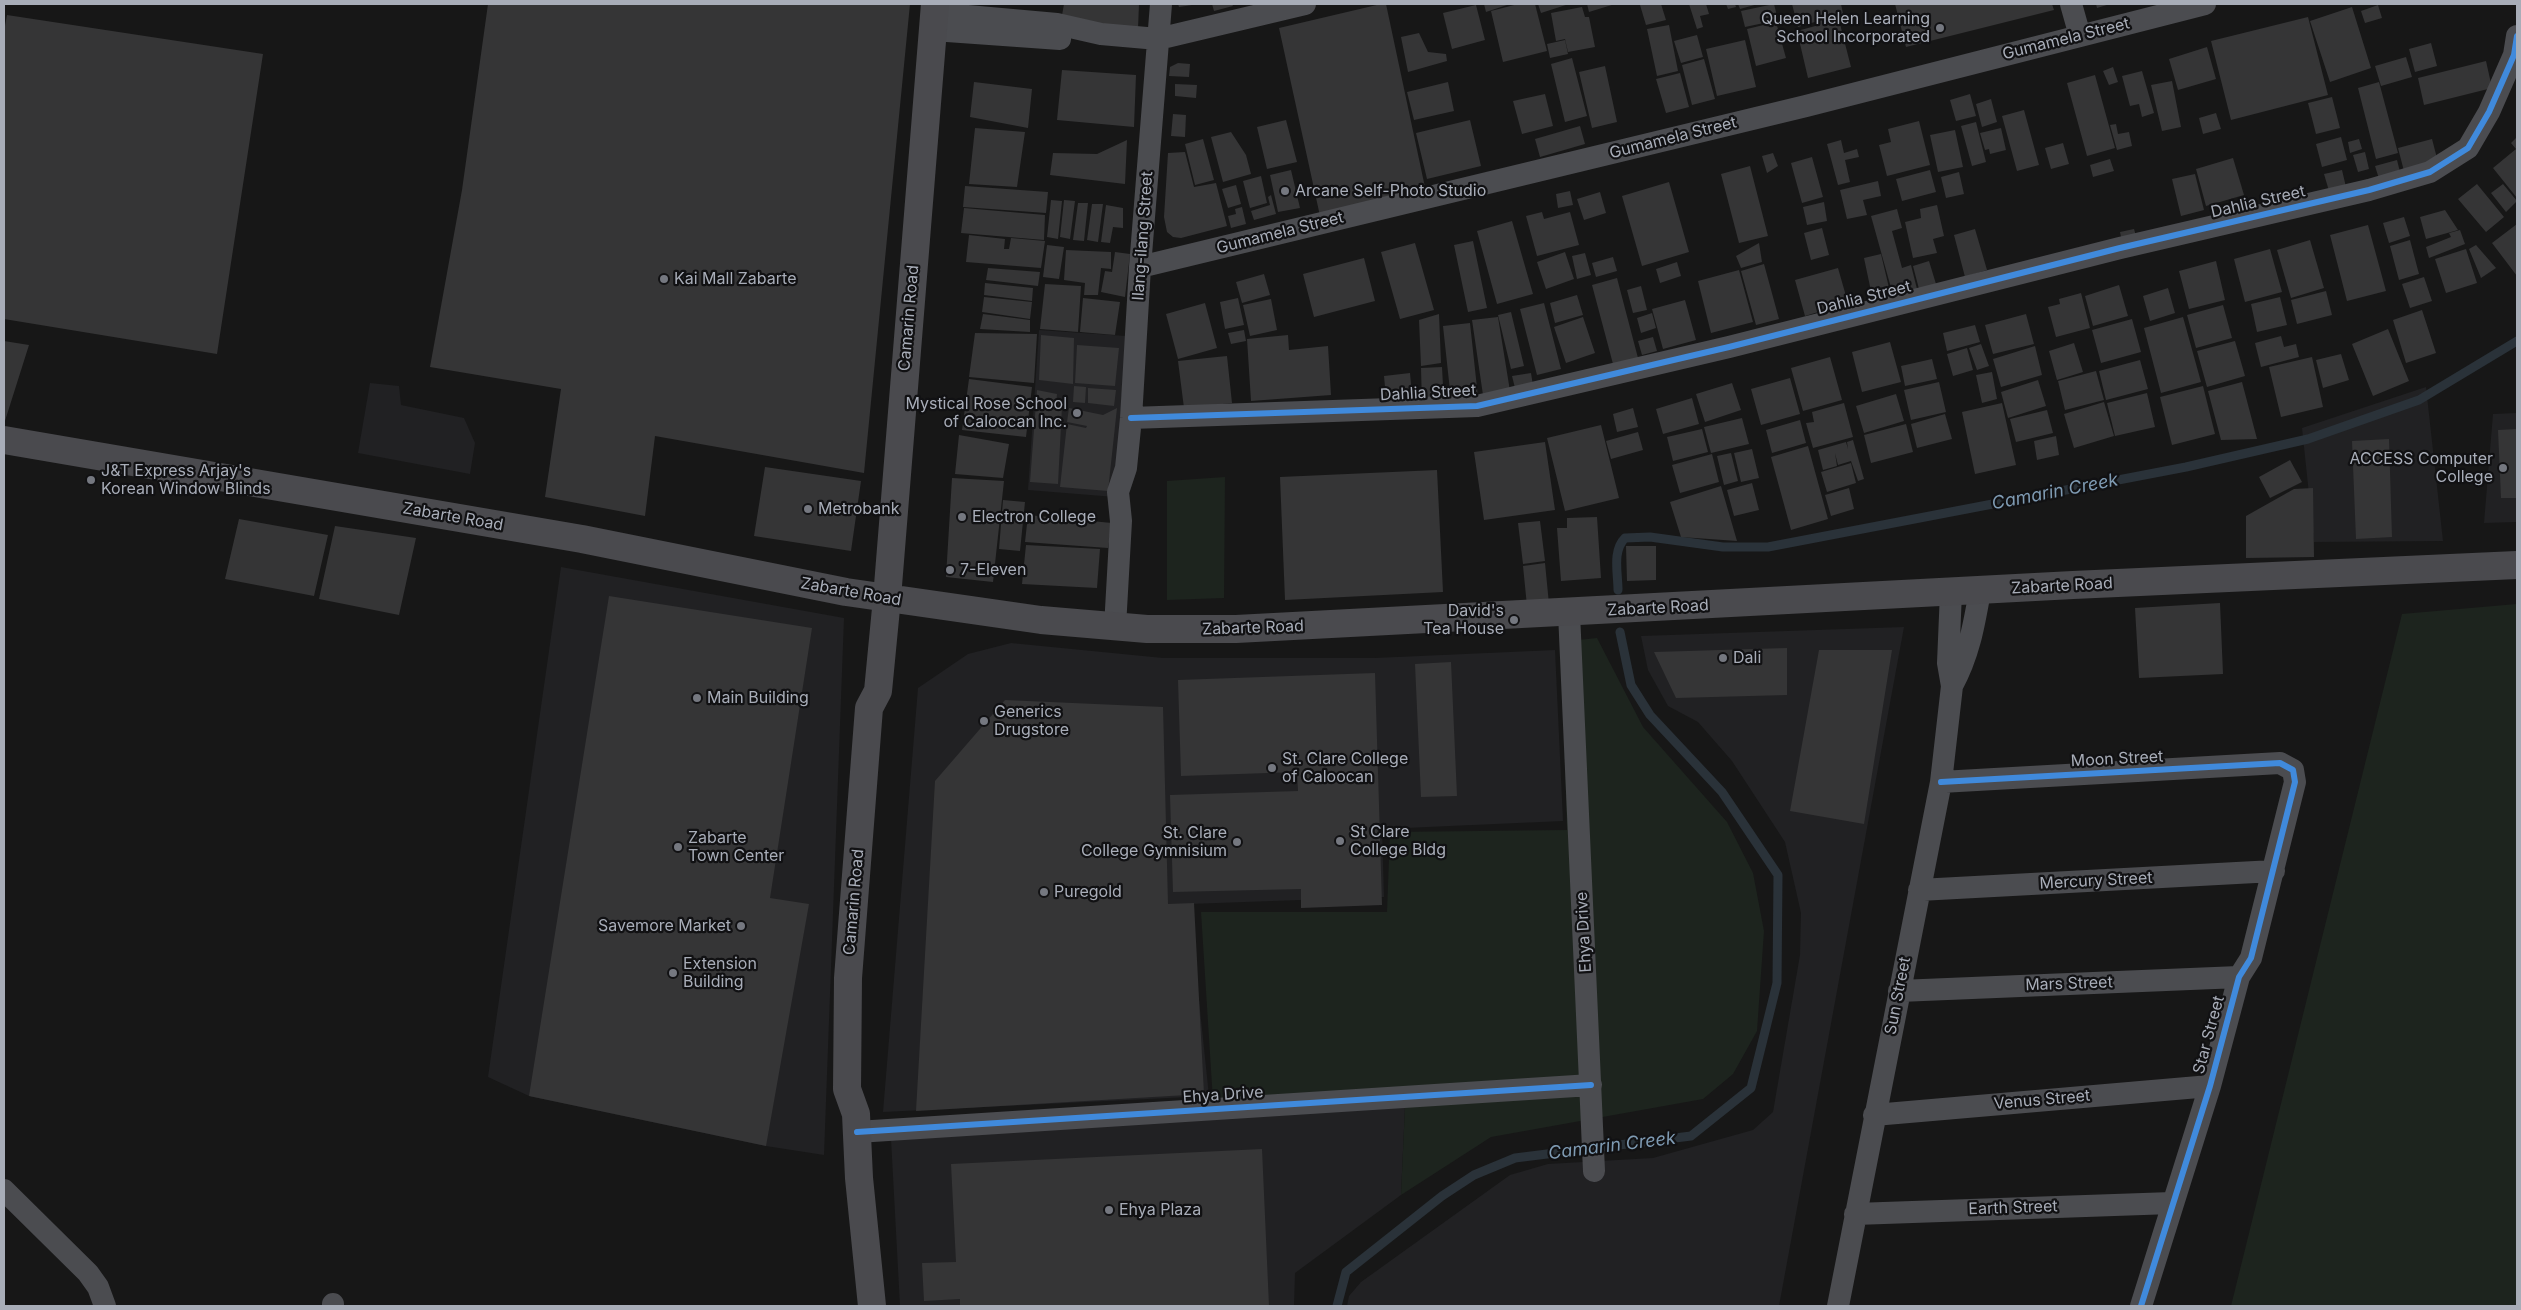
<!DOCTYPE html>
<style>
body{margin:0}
#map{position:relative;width:2521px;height:1310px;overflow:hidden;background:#171717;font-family:Inter,sans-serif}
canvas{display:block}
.frame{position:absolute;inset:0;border:5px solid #a8adb8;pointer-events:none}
</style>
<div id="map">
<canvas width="2521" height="1310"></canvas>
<div class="frame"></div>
</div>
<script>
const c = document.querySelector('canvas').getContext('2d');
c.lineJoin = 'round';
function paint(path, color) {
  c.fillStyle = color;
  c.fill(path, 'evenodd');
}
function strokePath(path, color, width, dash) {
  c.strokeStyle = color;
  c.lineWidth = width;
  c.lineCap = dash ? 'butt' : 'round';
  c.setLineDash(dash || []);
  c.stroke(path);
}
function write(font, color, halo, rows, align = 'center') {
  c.font = font + ' Inter,sans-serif';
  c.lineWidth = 4.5;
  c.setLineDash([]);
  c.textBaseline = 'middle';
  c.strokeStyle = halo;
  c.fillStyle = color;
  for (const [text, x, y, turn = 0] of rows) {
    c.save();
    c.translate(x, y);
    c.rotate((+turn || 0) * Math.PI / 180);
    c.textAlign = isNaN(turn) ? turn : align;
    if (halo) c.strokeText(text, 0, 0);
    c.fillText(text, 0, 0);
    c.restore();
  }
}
paint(new Path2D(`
 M1039,330L1126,336L1115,497L1028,490Z
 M370,383L399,386L401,405L464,418L475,443L470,474L358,453Z
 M2426,387L2443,541L2314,542L2302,428Z
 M2517,413V522L2484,523L2493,414Z
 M561,567L844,618L824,1155L766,1146L529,1096L488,1077Z
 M1904,627L1779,1306H1347L1349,1296L1361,1282L1510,1175L1548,1164L1653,1158L1753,1130L1773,1112L1800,955L1801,913L1785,842L1732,761L1698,722L1668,706L1648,670L1641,636Z
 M1011,643L1163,658H1375L1555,650L1563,821L1382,829L1384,897L1189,904L1209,1096L883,1112L918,688L968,654Z
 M1405,1107L1401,1195L1295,1273L1294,1306H900L891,1139Z`), '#212123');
paint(new Path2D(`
 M1225,477L1224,598L1167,600V481Z
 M2517,604V1306H2231L2402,614Z
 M1597,638L1643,727L1727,822L1753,873L1764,931L1757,1031L1733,1074L1703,1099L1491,1137L1401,1195L1405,1107L1214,1117L1201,912H1387L1390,832L1567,830L1561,642Z`), '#1d241e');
strokePath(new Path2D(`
 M1618,590C1618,573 1612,551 1625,538L1650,537L1723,547H1768L2186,467L2308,439L2419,400L2517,341
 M1337,1306L1346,1272L1442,1196L1474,1175L1515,1158L1691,1136L1751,1088L1777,983L1778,875L1722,792L1650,715L1631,685L1620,632`), '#2a3239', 9);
paint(new Path2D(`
 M488,4H910L864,473L655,436L645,516L545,497L561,389L430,367L462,190Z
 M1064,4H1139L1138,29L1061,21Z
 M1178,4H1192V5L1179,7Z
 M1212,4H1232L1233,6L1214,11Z
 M1381,4H1386L1426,192L1320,216L1279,28Z
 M1484,4H1510L1486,12Z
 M1518,4H1535L1547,51L1503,62L1491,11Z
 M1538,4H1569L1541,13Z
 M1587,4H1615L1589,12Z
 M1661,4L1666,20L1646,25L1640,5Z
 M1689,4H1706L1709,14L1700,16L1703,27L1697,29Z
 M1726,4H1735L1736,7L1728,9Z
 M1738,4H1758L1740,9Z
 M1774,4L1778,20L1745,27L1741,11Z
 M1792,4H1841L1845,23L1840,24L1851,67L1808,78L1797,31L1819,25L1818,21L1798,27Z
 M1895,4H2052L2054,10L1906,47Z
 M2096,4H2110L2097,8Z
 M1476,5L1485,40L1452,49L1443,13Z
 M2378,5L2382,18L2365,23L2361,11Z
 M1582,7L1585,17H1589L1595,47L1568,52L1565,39L1556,41L1551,13Z
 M2352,7L2371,68L2330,82L2310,21Z
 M7,15L263,54L217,354L4,319V31Z
 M2308,17L2328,95L2231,120L2211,41Z
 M1776,22L1786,58L1756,66L1747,29Z
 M1669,25L1678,71L1657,76L1647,29Z
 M1419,33L1428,52L1446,54L1447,61L1408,72L1401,37Z
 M1697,35L1703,57L1681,63L1674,41Z
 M1565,40L1568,54L1550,58L1547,44Z
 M1745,40L1756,87L1717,96L1706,49Z
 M2431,43L2437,66L2415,72L2409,49Z
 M2207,47L2216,79L2178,90L2169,59Z
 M2406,57L2412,77L2381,86L2375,66Z
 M1572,58L1587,116L1565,122L1551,64Z
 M1704,59L1715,99L1692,105L1682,65Z
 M2486,61L2492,88L2424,105L2418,78Z
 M1178,63L1190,64L1189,77L1169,76L1170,67Z
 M1605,66L1617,122L1592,128L1579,72Z
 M2113,67L2118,82L2109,85L2103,71Z
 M1062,70L1136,75L1134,127L1057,120Z
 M2142,71L2154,113L2142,117L2139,104L2130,106L2122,76Z
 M1680,73L1689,107L1666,113L1656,79Z
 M2095,75L2115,148L2087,156L2067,83Z
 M2172,81L2181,127L2162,131L2151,85Z
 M974,82L1032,89L1028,128L970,117Z
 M1448,82L1454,111L1414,120L1407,92Z
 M2379,82L2398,153L2376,159L2358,88Z
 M1175,84L1197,85L1196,98L1175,96Z
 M1545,94L1553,126L1522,134L1513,101Z
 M1970,94L1976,116L1956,121L1950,100Z
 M2332,97L2340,128L2316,134L2308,103Z
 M1991,99L1997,122L1982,127L1976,104Z
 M2024,110L2039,165L2017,171L2002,116Z
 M2216,113L2221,129L2203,134L2199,118Z
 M1173,114L1186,115L1185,137L1171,136Z
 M1286,120L1297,162L1267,169L1257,127Z
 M1470,120L1481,166L1427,179L1416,133Z
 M1919,121L1930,165L1887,176L1879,145L1891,142L1888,129Z
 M1976,122L1986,162L1972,166L1961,126Z
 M2116,124L2118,134L2129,132L2132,146L2117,150L2110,125Z
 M1580,126L1585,144L1540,157L1535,139Z
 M975,128L1025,132L1017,187L969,184Z
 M2001,128L2006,150L1990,154L1989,149L1985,150L1980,133Z
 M1955,130L1963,167L1938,172L1930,135Z
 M1231,132L1246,155L1251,174L1223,182L1211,137Z
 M2341,137L2347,160L2322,167L2316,144Z
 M2516,138L2517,139V198L2493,168L2516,149L2511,143Z
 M1203,139L1214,180L1195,185L1185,144Z
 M2359,139L2362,149L2350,153L2348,142Z
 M2432,139L2438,162L2404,171L2398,148Z
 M1127,140L1125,184L1050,175L1053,153L1097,154Z
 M1841,140L1844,153L1857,149L1859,157L1845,160L1850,182L1838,185L1827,144Z
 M2063,143L2069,164L2051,169L2045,148Z
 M1185,152L1194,187L1216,183L1227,226L1181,238L1173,237L1167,232L1164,217L1168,153Z
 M2365,152L2369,169L2358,172L2353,155Z
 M1773,153L1778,166L1767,173L1762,156Z
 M1812,157L1823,197L1802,203L1791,163Z
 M2233,158L2244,195L2206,206L2196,169Z
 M2110,159L2114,171L2093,177L2090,165Z
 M2397,160L2401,176L2380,182L2375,166Z
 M1750,166L1768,236L1739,243L1721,174Z
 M1291,170L1300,208L1278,212L1270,175Z
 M1930,170L1936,192L1902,201L1896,179Z
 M2342,170L2346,187L2329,191L2324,174Z
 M1959,172L1964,194L1946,198L1941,177Z
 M2195,174L2204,210L2181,216L2172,179Z
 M1261,176L1267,203L1250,208L1243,181Z
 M1878,181L1881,196L1863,200L1867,215L1847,219L1840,190Z
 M1669,182L1689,252L1642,266L1622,196Z
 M2477,184L2504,217L2486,232L2458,199Z
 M2503,184L2517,201L2506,212L2491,193Z
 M1236,185L1241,204L1228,208L1222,189Z
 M965,186L1048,192L1046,213L963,207Z
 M1570,191L1573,205L1558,208L1556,194Z
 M1600,192L1606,213L1584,220L1577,199Z
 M1271,195L1276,214L1254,220L1251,211L1270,205L1268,197Z
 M1051,200L1062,201L1058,239L1047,237Z
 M1064,200L1075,201L1070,239L1060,237Z
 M1824,202L1827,221L1807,225L1803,207Z
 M1078,203H1088L1084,241L1073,240Z
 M1092,204H1103L1098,242L1087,240Z
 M1106,205L1123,208V228L1113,227L1110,243L1101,242Z
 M1937,205L1944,236L1933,239L1937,253L1913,258L1905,222L1921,218L1920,209Z
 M1242,207L1246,224L1231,228L1228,216L1236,214L1235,209Z
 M964,208L1045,215L1044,240L961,233Z
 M1897,209L1902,228L1892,231L1902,268L1911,265L1917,289L1893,295L1871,216Z
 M2445,210L2458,230L2426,239L2420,217Z
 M1542,212L1544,219L1570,212L1579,245L1537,256L1526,216Z
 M2404,217L2410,236L2389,243L2383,223Z
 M1512,221L1533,294L1497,304L1477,231Z
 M2517,224V276L2492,243Z
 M2368,225L2386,291L2347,301L2330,235Z
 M1822,228L1829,255L1811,260L1804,233Z
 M1975,229L1987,270L1965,277L1954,235Z
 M2134,229L2137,239L2122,242L2120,232Z
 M2460,230L2465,244L2429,258L2426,247L2451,237L2449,233Z
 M969,235L1005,239L1004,249H1009L1011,238L1045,241L1041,268L966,262Z
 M2310,240L2324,288L2291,298L2277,250Z
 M2410,240L2419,274L2399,280L2390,246Z
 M1473,241L1487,308L1468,312L1454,245Z
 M1415,243L1434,310L1400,319L1381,252Z
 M1759,243L1762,262L1741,268L1736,256Z
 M1047,245L1064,247L1059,279L1043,277Z
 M2476,245L2496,268L2481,278L2469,249Z
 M2270,249L2282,292L2245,302L2234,259Z
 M2466,249L2477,283L2446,293L2435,259Z
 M1066,250L1111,252V269L1101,268L1098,295H1084L1085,283L1064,280Z
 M1115,252L1130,254L1125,297L1101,292L1105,271L1112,272Z
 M1565,252L1574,279L1546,289L1537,262Z
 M1585,253L1591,275L1577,279L1572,256Z
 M1881,254L1890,292L1872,296L1864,258Z
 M1613,257L1617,271L1596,277L1592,263Z
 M1364,258L1375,301L1314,317L1303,274Z
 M1929,261L1936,284L1919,289L1913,266Z
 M2216,261L2225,300L2189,309L2179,271Z
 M1677,262L1681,276L1660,283L1656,269Z
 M1764,264L1779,319L1756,325L1741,271Z
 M988,268L1040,272L1038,286L986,280Z
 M1838,268L1848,303L1805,316L1795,280Z
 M1739,270L1753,322L1711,333L1698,281Z
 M1264,274L1270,295L1242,303L1236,282Z
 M2424,277L2432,301L2410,308L2402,284Z
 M1617,278L1638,358L1613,364L1592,285Z
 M985,283L1033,288L1032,301L984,295Z
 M1045,284L1081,286L1078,332L1040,329Z
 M2119,285L2128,316L2093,326L2085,296Z
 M1641,286L1647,310L1633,313L1627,290Z
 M2168,288L2175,313L2150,321L2143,296Z
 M2326,291L2332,315L2297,324L2291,300Z
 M2081,293L2090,328L2056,337L2048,307L2060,304L2059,299Z
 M1577,295L1583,315L1555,323L1550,303Z
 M984,297L1032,302L1030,319L982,312Z
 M2280,297L2287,325L2257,332L2251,304Z
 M1083,298L1120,302L1115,335L1080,332Z
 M1238,298L1244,325L1225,329L1220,302Z
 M1271,299L1277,330L1250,336L1243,305Z
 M1685,300L1696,340L1663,349L1652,309Z
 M1205,303L1217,348L1178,359L1166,314Z
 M1544,303L1561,369L1537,375L1520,309Z
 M2223,305L2232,338L2196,348L2187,315Z
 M2422,310L2436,353L2406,363L2393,320Z
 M1511,312L1524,366L1511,369L1498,315Z
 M1652,313L1656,328L1641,333L1637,318Z
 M983,314L1030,320V332L980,329Z
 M1439,314L1441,363L1421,366L1419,320Z
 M2026,314L2034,344L1993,354L1985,325Z
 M1498,317L1510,391L1483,395L1472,320Z
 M1583,317L1595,353L1566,363L1554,327Z
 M2183,317L2201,382L2161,393L2144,328Z
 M2132,319L2141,352L2101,363L2092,330Z
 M1470,323L1478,397L1451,400L1443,326Z
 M1975,325L1980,342L1947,351L1943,333Z
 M2388,329L2409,381L2373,396L2352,344Z
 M1244,330L1246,341L1231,344L1228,333Z
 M975,333L1037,334L1034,383L969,377Z
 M1041,335L1074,338L1073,384L1039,380Z
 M1288,335L1289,350L1328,346L1331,395L1251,401L1247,339Z
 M2281,336L2284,347L2296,344L2299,357L2261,367L2255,343Z
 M1653,337L1657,351L1642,355L1638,341Z
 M4,341L29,345L4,424Z
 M2235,341L2245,376L2207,387L2197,351Z
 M1890,342L1901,382L1862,392L1852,352Z
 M2074,343L2083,372L2057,380L2049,351Z
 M1981,344L1989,366L1977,370L1969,348Z
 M1077,345L1119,348L1115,386L1075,383Z
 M2035,346L2042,375L2001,387L1993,359Z
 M1967,348L1973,370L1953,376L1947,354Z
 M2341,354L2349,380L2323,388L2316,360Z
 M1227,356L1232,403L1184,408L1178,361Z
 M1830,357L1842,400L1803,411L1791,368Z
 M2312,357L2323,407L2281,417L2269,367Z
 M1932,359L1937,379L1905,386L1901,366Z
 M2140,360L2148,389L2106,400L2099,371Z
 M1442,367L1444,404L1422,405L1421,368Z
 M2096,371L2104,400L2065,410L2058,381Z
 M1992,372L1997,399L1982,403L1976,375Z
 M1410,373L1413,406L1387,409L1384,376Z
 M1531,373L1534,392L1517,396L1512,376Z
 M1790,378L1800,414L1761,425L1751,389Z
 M969,379L1032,387L1026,437L962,430Z
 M2038,380L2046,406L2008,418L2001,392Z
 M1939,382L1946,412L1911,420L1904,390Z
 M2242,382L2257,439L2221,440L2208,391Z
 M1732,383L1741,410L1705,422L1696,394Z
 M1074,386L1086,387L1085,403L1073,402Z
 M2203,386L2215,434L2172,445L2160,397Z
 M1088,388L1116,390L1114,406L1088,403Z
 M1037,390L1057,394L1056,405L1062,406L1058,484L1030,482Z
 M2147,393L2155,427L2115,436L2107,403Z
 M1896,394L1904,421L1864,433L1856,406Z
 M1692,398L1699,424L1663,434L1656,409Z
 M2104,402L2114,436L2074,448L2064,414Z
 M1844,403L1853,437L1813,448L1806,423L1814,422L1812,412Z
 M2002,403L2016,465L1975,474L1962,412Z
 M1069,408L1103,415L1117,408L1108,491L1060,487L1067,424L1086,428L1087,426L1067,422Z
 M1633,408L1638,427L1617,432L1613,414Z
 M2047,410L2053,433L2016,442L2010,419Z
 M1945,414L1952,439L1917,448L1911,424Z
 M1742,418L1749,444L1711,453L1704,427Z
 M1800,420L1806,443L1772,453L1766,430Z
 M1906,424L1913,452L1871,463L1864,435Z
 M1601,425L1619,498L1565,511L1547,438Z
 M1702,429L1708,452L1673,461L1667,437Z
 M2517,429V498H2501L2498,430Z
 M1638,432L1643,450L1611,459L1606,441Z
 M959,435L1009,444L1003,478L955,474Z
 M2056,436L2059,455L2037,460L2034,441Z
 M2389,439L2392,537L2356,539L2352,441Z
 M1853,440L1864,479L1858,481L1851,461L1838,465L1835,453L1837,466L1823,470L1818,450L1846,442L1848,449L1847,442Z
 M1545,442L1555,510L1484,520L1474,452Z
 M1808,446L1828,519L1791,530L1771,457Z
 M1752,449L1759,478L1741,482L1734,453Z
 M1731,453L1738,481L1724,485L1717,456Z
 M1712,454L1719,482L1680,493L1672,465Z
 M2290,460L2302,482L2270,498L2259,477Z
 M1851,463L1856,483L1827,492L1821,472Z
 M765,467L861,481L851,551L754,536Z
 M1437,470L1443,592L1285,600L1280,477Z
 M952,478L1004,481L993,582L946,577Z
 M1752,483L1759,510L1734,516L1727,490Z
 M1721,486L1737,541L1681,537L1670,502Z
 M1849,488L1854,509L1831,516L1825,495Z
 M2313,488L2314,557L2246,558V516L2294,489Z
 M1003,500L1025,502L1020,551L999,549Z
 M1028,515L1112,523L1108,548L1025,542Z
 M1597,517L1601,578L1561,581L1557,528H1567V518Z
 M239,519L328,535L314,596L225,579Z
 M1540,521L1545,561L1523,564L1518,523Z
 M335,526L416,538L399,615L319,599Z
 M1026,545L1100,549L1097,588L1022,584Z
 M1626,546H1656V580L1627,581Z
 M1545,563L1549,604L1527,606L1523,566Z
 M609,596L812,628L770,898L809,904L766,1146L529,1096Z
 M2220,603L2223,674L2139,678L2135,608Z
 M1787,648V695L1676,698L1654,652Z
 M1819,650H1892L1864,824L1790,811Z
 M1451,662L1457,796L1421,797L1415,664Z
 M1375,673L1382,905L1301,908V889L1173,892L1170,795L1298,791L1297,772L1181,776L1178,680Z
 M1005,700L1163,707L1168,904L1194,903L1204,1094L916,1111L935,781Z
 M1262,1149L1269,1306H960V1299L924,1301L922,1263L956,1262L951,1164Z`), '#353536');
strokePath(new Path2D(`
 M2071,4L2080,36
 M934,13L1057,24L1101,34L1158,39L1305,4
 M933,30L1060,39
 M1140,267L1806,106L2205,4
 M1131,418L1477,406L1729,347L2120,248L2369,190L2430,172L2468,148L2489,112L2514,55L2517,36
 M1569,613L1594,1171
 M1115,627L1121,521L1118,492L1126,468L1131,418L1140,267L1161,4
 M1952,686C1969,655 1974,625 1980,591
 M1941,782L2280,763L2293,770L2295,782L2251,958L2239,977L2210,1086L2141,1306
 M1919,890L2274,871
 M1899,991L2239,977
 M1874,1115L2210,1086
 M857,1132L1591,1085
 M4,1190L88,1273L98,1287L105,1306
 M1855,1214L2172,1203
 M333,1306V1304
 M1838,1306L1941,782L1952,686L1948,663L1951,592`), '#4b4c50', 22);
strokePath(new Path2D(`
 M4,440L582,539L846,592L1041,620L1147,629H1236L2073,585L2517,565
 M872,1306L859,1178L856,1114L847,1089L848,978L869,708L878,691L887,598L935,4`), '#4a4a4e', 28);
strokePath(new Path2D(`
 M1131,418L1477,406L1729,347L2120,248L2369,190L2430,172L2468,148L2489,112L2514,55L2517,36
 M1941,782L2280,763L2293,770L2295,782L2251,958L2239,977L2210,1086L2141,1306
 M857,1132L1591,1085`), '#408adc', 6);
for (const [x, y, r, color] of [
 [1940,28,5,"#757880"],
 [1285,191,5,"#757880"],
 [664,279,5,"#757880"],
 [1077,413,5,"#757880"],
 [2503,468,5,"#757880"],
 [91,480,5,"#757880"],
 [808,509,5,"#757880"],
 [962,517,5,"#757880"],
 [950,570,5,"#757880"],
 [1514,620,5,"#757880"],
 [1723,658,5,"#757880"],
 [697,698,5,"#757880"],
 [984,721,5,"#757880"],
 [1272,768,5,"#757880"],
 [1340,841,5,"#757880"],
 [1237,842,5,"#757880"],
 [678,847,5,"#757880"],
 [1044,892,5,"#757880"],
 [741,926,5,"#757880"],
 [673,973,5,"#757880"],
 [1109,1210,5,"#757880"]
]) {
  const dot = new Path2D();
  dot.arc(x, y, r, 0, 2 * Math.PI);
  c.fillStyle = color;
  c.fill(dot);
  strokePath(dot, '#111113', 2);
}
write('16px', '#a8adb8', '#111113', [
 ["Queen Helen Learning",1930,19,"right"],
 ["School Incorporated",1930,37,"right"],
 ["Arcane Self-Photo Studio",1295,191],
 ["Kai Mall Zabarte",674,279],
 ["Mystical Rose School",1067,404,"right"],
 ["of Caloocan Inc.",1067,422,"right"],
 ["ACCESS Computer",2493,459,"right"],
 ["College",2493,477,"right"],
 ["J&T Express Arjay's",101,471],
 ["Korean Window Blinds",101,489],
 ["Metrobank",818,509],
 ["Electron College",972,517],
 ["7-Eleven",960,570],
 ["David's",1504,611,"right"],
 ["Tea House",1504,629,"right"],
 ["Dali",1733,658],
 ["Main Building",707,698],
 ["Generics",994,712],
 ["Drugstore",994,730],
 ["St. Clare College",1282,759],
 ["of Caloocan",1282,777],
 ["St Clare",1350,832],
 ["College Bldg",1350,850],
 ["St. Clare",1227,833,"right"],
 ["College Gymnisium",1227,851,"right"],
 ["Zabarte",688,838],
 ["Town Center",688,856],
 ["Puregold",1054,892],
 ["Savemore Market",731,926,"right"],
 ["Extension",683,964],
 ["Building",683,982],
 ["Ehya Plaza",1119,1210]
], 'left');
write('16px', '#a8adb8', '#111113', [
 ["Gumamela Street",2066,39,-14],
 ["Gumamela Street",1673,138,-14],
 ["Dahlia Street",2258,202,-13],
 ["Gumamela Street",1280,233,-14],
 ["Ilang-ilang Street",1143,236,-86],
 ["Dahlia Street",1864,298,-14],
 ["Camarin Road",909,318,-85],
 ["Dahlia Street",1428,393,-3],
 ["Zabarte Road",453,517,10],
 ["Zabarte Road",2062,586,-3],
 ["Zabarte Road",851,592,10],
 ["Zabarte Road",1658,608,-3],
 ["Zabarte Road",1253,628,-2],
 ["Moon Street",2117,759,-3],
 ["Mercury Street",2096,881,-3],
 ["Camarin Road",854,902,-85],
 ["Ehya Drive",1584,932,-93],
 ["Mars Street",2069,984,-2],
 ["Sun Street",1898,996,-79],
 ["Star Street",2209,1035,-75],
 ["Ehya Drive",1223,1095,-4],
 ["Venus Street",2042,1100,-5],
 ["Earth Street",2013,1208,-2]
]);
write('italic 18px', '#7f9bb3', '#111113', [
 ["Camarin Creek",2055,492,-11],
 ["Camarin Creek",1612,1146,-7]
]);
</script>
